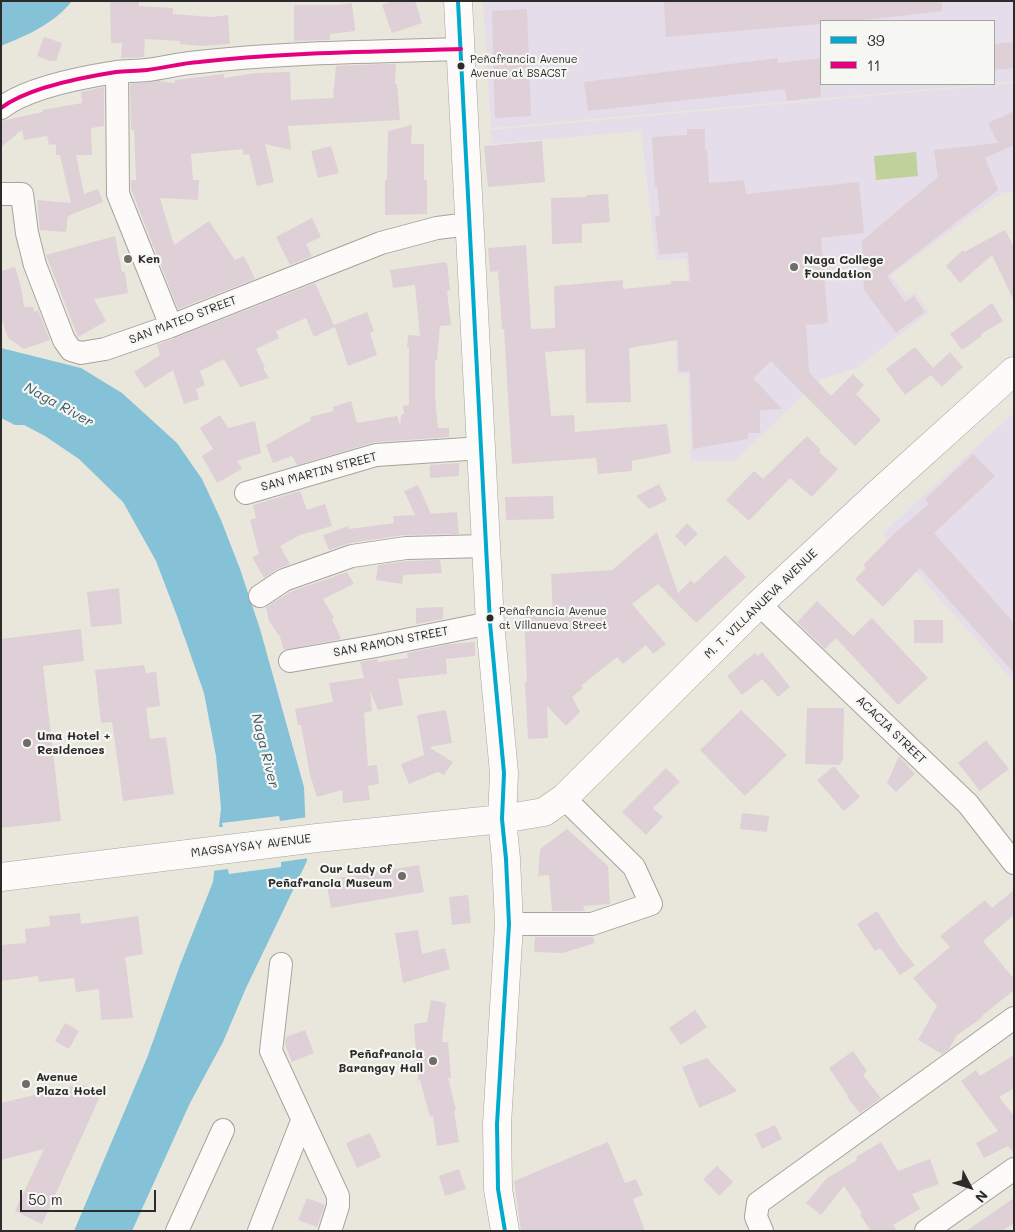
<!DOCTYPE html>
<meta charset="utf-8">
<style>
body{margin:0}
#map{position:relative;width:1015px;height:1232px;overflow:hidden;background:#e9e7dc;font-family:Mali,sans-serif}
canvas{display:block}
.frame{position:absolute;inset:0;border:2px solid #2b2b2b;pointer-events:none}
.legend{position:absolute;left:820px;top:20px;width:175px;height:65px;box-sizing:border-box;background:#f6f6f2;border:1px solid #a5a5a2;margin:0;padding:6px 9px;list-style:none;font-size:15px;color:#2b2b2b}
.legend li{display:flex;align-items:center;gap:10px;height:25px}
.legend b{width:25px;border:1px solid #a5a5a2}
.north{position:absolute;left:945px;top:1162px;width:50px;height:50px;-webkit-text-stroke:4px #f6f6f2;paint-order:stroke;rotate:130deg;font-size:14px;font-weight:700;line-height:20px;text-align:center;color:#2b2b2b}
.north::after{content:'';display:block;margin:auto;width:18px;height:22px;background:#2b2b2b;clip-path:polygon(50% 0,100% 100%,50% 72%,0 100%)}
.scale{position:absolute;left:20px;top:1190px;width:136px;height:22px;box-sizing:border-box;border:2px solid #2b2b2b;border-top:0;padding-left:6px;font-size:15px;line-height:18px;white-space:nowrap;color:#2b2b2b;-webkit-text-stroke:4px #f6f6f2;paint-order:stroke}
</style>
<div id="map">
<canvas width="1015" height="1232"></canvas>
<div class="frame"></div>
<ul class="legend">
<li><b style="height:6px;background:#00a9ce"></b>39</li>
<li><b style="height:6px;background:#e5007d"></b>11</li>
</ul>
<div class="north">N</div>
<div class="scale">50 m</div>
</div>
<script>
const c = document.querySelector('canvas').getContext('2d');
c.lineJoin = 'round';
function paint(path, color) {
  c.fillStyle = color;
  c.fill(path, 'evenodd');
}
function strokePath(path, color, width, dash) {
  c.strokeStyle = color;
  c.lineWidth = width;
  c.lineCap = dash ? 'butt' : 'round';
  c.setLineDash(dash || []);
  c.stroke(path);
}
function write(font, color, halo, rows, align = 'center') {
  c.font = font + ' Mali,sans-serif';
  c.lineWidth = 4.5;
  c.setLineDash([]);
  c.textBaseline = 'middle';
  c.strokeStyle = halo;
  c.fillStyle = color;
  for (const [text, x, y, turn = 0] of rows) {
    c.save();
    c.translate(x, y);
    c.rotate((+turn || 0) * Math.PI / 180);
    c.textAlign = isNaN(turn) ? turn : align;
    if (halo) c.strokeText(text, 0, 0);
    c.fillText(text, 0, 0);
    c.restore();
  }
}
paint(new Path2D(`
 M483,1H1014V81L994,83V21H821V84H987L491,128Z
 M1014,83V191L1002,193L891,275L907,297L916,293L929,312L857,368L819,380L735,461H691L688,374H677L676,348L690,347L687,259L656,260L641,131L492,144L491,130Z
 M1014,412V682L882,534Z`), '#e5dde9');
paint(new Path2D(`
 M916,152L918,176L876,180L874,156Z`), '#c1d19c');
paint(new Path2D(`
 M1,1H72C55,23 26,36 1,46Z
 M1,348L81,368L122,393L177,443L202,479L221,520L240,569L260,629L304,787L307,861L246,988L223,1042L190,1103L132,1231H74L147,1058L180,965L213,882L221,808L216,756L204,693L177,616L156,561L123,502L79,459L45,436L24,425H15L1,418Z`), '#85c2d8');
paint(new Path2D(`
 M279,816L280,821L308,817L309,858L281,862V867L229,874L228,869L212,871L217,827H223L222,823Z`), '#e9e7dc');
paint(new Path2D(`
 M110,1H139V6L173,8V14L212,17L228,15L230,44L201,46L180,44V41L145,39L144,57L121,58L122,43H111Z
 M392,1H415L422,23L392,33L382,5Z
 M664,1H942V11L856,21H821V24L666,37Z
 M352,3L355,31L330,34V40L294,41V5H336Z
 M527,9L531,116L495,118L492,11Z
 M44,37L62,43L56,61H50L37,56Z
 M1014,42V68L994,70V44Z
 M778,58V63L821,58V97L787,101L785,89L588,111L584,82Z
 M380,64H396L395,84H397L400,120L288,126L291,150L265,144L274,182L257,186L249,154L243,155V149L191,154L193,180H199L198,200L160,198L174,245L209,221L235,260L244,256L255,279L178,309L131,189V180H136L134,130H131L130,84L160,81L175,83V80L224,74V78L256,73L290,72L291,100L333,98L336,66Z
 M104,87V126L91,128L92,155H76L84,194L98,189L103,202L68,216L66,232L40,230L37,200L71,203L60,155H56V144L49,145L47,136L24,140L22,130L1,147V121L43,112L42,110L82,103L81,92Z
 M1014,111V145L985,158L998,190L887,276L905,302L914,296L925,312L896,333L864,290L862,241L938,177L934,150L998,143L988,123Z
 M412,125L411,144H424V180H427V214L385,215V180H387L388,131Z
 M687,129H705V150L707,149L709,183L744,180L746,194L859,182L864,233L821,238L828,323L806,325L809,372L831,396L853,374L864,385L856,394L881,420L855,446L771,361L753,378L782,409L760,410V433H748V439L693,449L690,371L679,372L677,340L629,348L631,402L586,403L585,349L545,352L551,416L574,415L575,432L667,424L671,453L632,461V471L598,474L596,458L512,464L504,329H502L498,271L490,272L488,248L526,245L531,329L555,328L554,286L623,280V289L671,284V281H690L688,252L659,255L655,217L660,216L657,186H655L652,137L687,135Z
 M542,141L545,182L488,187L484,146Z
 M331,146L339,173L318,178L311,151Z
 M608,194L610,222L582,224V243L552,244L551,198L586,197V195Z
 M312,218L321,237L306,244L312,256L290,265L276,237Z
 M1005,230L1014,247V301L992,255L960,283L946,266L963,250L964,252Z
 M115,236L122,272H125L128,293L94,299L106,321L78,337L46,255Z
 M445,262L447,263L450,290L447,291L451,325L440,326L437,360H435V397L438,428H449V437L375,442L297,465L292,456L273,463L266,445L311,420L310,417L334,411L333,407L351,401L357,423L397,416L400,425L401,415L404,414L403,406L409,405V348H407L408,335L420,336L415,285L393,288L390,270Z
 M15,267L21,287L24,307H33L34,312L38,310L50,340L24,349L8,338L1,317V271Z
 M315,283L334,325L367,312L374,331L370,333L377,355L348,366L335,327L314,337L306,318L276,331L279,338L256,349L265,367L263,368L269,378L240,387L224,359L200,371L205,385L196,389L199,399L184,404L173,370L145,388L134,372L160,355L157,345Z
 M992,303L1003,321L981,334L982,336L962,350L950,334Z
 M915,347L933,368L950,352L963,367L942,387L931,375L905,395L886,369Z
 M220,415L228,428L255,421L261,453L237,461L242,469L217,483L202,456L213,449L200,428Z
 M807,436L821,450L819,452L838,469L812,497L790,478L749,521L726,500L754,471L763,479Z
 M973,454L995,476L934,533L1014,623V673L920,568L883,607L855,579L866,568L863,565L894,534L929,504L925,499Z
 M459,463V476L430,478V465Z
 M659,484L667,500L649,509L636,496Z
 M418,485L431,514L457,512L459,534L404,535L350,543L329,550L323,535L348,526L349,529L394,523L393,516L415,515L404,491Z
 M300,491L307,510L325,504L332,526L300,535L280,546L290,564L277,569L264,578L252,557L259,554L250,520L256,518L253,505Z
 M553,496L554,519L506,520L505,497Z
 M687,523L698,534L685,546L675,536Z
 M657,532L678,593L691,580L694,584L725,555L746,577L696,623L658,584L632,604L666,644L653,654L646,645L623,664L617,657L581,686L583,688L572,697L580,712L566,726L547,706L548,738L528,739L525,682H527L524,616L553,615L551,574L612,570Z
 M440,560L442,573L403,575L402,584L376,580L378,565L407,561Z
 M347,572L354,584L323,599L334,618L332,619L341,639L284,650L280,637L269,621L266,607L290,592Z
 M119,588L122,624L91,627L87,592Z
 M817,601L853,636L872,618L928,678L898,705L836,638L825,649L797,622Z
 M443,607V619L416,624V608Z
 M914,620H943V643H914Z
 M81,629L84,661L43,666L61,821L1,828V639Z
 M475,642V656L446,659L447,674L398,679L403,705L378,710L370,690L372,711L364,713L368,766L377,765L379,784L368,786L370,800L343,803L342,790L317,797L310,775L301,725H298L295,709L333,702L329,683L364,678L360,662L377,659L378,662L408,658L407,653L450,644Z
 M762,652L790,687L778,697L762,679L742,695L727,676L755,653L758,656Z
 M144,665L146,673L156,672L160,706L146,708L150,739L166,737L174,794L123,801L112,722L101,723L95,670Z
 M807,708H844L843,759L840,765L805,764Z
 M446,710L452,743L429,747L453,762L444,775L438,772L409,784L401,764L424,755L417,715Z
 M741,710L787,755L745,796L700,750Z
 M986,740L1009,769L980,791L958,763Z
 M899,756L915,774L896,792L887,783Z
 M834,766L860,797L844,811L817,780Z
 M666,768L680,782L653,808L663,817L646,835L622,812Z
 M742,813L769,816L767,832L740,829Z
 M567,829L608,866L610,904L583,906L585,911H552L549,875L538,876L540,849Z
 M419,865L424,892L331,908L326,880Z
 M1014,890V915L983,941L1014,979V990L982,1016L983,1017L957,1035L949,1049L942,1054L918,1040L937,1006L913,978L950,947L940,936L985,900L992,908Z
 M468,895L471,923L452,925L449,897Z
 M877,911L900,947L915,965L900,975L880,948L875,951L857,924Z
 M80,913L81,924L138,916L143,954L125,957L133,1018L101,1020L99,989L76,992L74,978L39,982L38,976L1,981V945L26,943L25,929L50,926L49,916Z
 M418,930L422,954L445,948L450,969L403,983L395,933Z
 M535,937H593L595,943L563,953L534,952Z
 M431,1000L446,1003L442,1042H448L451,1078H448L456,1110L454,1111L459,1142L437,1146L433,1116L430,1117L420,1080L418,1081L414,1024L427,1022Z
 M695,1010L707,1027L681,1045L669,1028Z
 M65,1023L79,1031L69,1049L55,1041Z
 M305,1030L314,1053L292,1062L285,1045L286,1037Z
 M853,1051L867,1071L863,1075L881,1098L860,1113L847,1097L848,1096L829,1068Z
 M1014,1055V1088L999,1097L1014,1116V1153L1008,1146L984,1158L976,1143L998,1131L961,1081L976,1070L980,1076Z
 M707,1058L737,1091L699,1108L682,1067Z
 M80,1084L102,1092L42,1224L15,1211L44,1149L1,1160V1103Z
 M775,1125L782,1139L762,1149L755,1134Z
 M370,1133L381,1157L357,1168L346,1143Z
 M608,1142L625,1183L636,1179L643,1195L633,1199L645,1231H521L514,1181Z
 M881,1142L898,1171L930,1159L939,1184L912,1194L920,1209L893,1225L897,1231H871L860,1215L862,1213L844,1186L821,1215L806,1203L826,1179L857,1160L856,1157Z
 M717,1166L733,1182L719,1196L703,1179Z
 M459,1169L466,1189L445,1196L439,1176Z
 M307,1198L325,1205L317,1227L298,1220Z
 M1014,1198V1223L1002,1231H966Z`), '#ded0d6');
const minor = new Path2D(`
 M117,72L118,194L171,326
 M1,108C27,88 84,77 116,72C126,71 137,71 147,70C164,68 182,63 199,62C286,52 374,52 461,49
 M1,194H22L27,233L35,265L64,340L71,350L81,353L105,349L171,326L381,243L437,228L469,224
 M246,493L376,455L482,448
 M260,596L284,580L352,556L406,548L486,546
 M759,604L968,804L1014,863
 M290,661L376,646L490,623
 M509,924H592L651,904L634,867L564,798
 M281,964L271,1051L338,1196V1206L330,1231
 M177,1231L223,1130
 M259,1231L302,1121
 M762,1231L756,1217L758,1203L1014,1018
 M926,1231L1014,1169`);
const major = new Path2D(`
 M458,1L490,623L504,773L502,819L506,859L509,924L497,1124L498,1189L505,1231
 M1,877L317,838L502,819L544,812L564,798L759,604L883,489L1014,371`);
strokePath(minor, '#a5a39d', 24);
strokePath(major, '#a5a39d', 29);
strokePath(minor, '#fcfbfa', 22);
strokePath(major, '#fcfbfa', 28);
strokePath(new Path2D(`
 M458,1L490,623L504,773L502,819L506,859L509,924L497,1124L498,1189L505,1231`), '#00a9ce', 4);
strokePath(new Path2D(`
 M1,108C27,88 84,77 116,72C126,71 137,71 147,70C164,68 182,63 199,62C286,52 374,52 461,49`), '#e5007d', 4);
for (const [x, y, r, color] of [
 [461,66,4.5,"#2b2b2b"],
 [128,259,5,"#6e6d69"],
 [794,267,5,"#6e6d69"],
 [490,618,4.5,"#2b2b2b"],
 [27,743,5,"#6e6d69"],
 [402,876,5,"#6e6d69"],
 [433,1061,5,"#6e6d69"],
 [26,1084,5,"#6e6d69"]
]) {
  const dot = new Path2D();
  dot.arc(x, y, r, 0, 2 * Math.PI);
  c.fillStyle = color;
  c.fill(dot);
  strokePath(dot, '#f6f6f2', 2);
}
write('11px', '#2b2b2b', '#f6f6f2', [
 ["Peñafrancia Avenue",470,60],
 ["Avenue at BSACST",470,74],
 ["Peñafrancia Avenue",499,612],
 ["at Villanueva Street",499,626]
], 'left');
write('bold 12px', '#2b2b2b', '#f6f6f2', [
 ["Ken",138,259],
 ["Naga College",804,260],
 ["Foundation",804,274],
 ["Uma Hotel +",37,736],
 ["Residences",37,750],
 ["Our Lady of",392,869,"right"],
 ["Peñafrancia Museum",392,883,"right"],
 ["Peñafrancia",423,1054,"right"],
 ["Barangay Hall",423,1068,"right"],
 ["Avenue",36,1077],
 ["Plaza Hotel",36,1091]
], 'left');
write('12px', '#2b2b2b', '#f6f6f2', [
 ["SAN MATEO STREET",183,320,-21],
 ["SAN MARTIN STREET",319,472,-15],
 ["M. T. VILLANUEVA AVENUE",761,604,-44],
 ["SAN RAMON STREET",391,642,-11],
 ["ACACIA STREET",891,730,44],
 ["MAGSAYSAY AVENUE",251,846,-7]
]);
write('italic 14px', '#3b5a67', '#f6f6f2', [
 ["Naga River",59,405,29],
 ["Naga River",265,751,76]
]);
</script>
